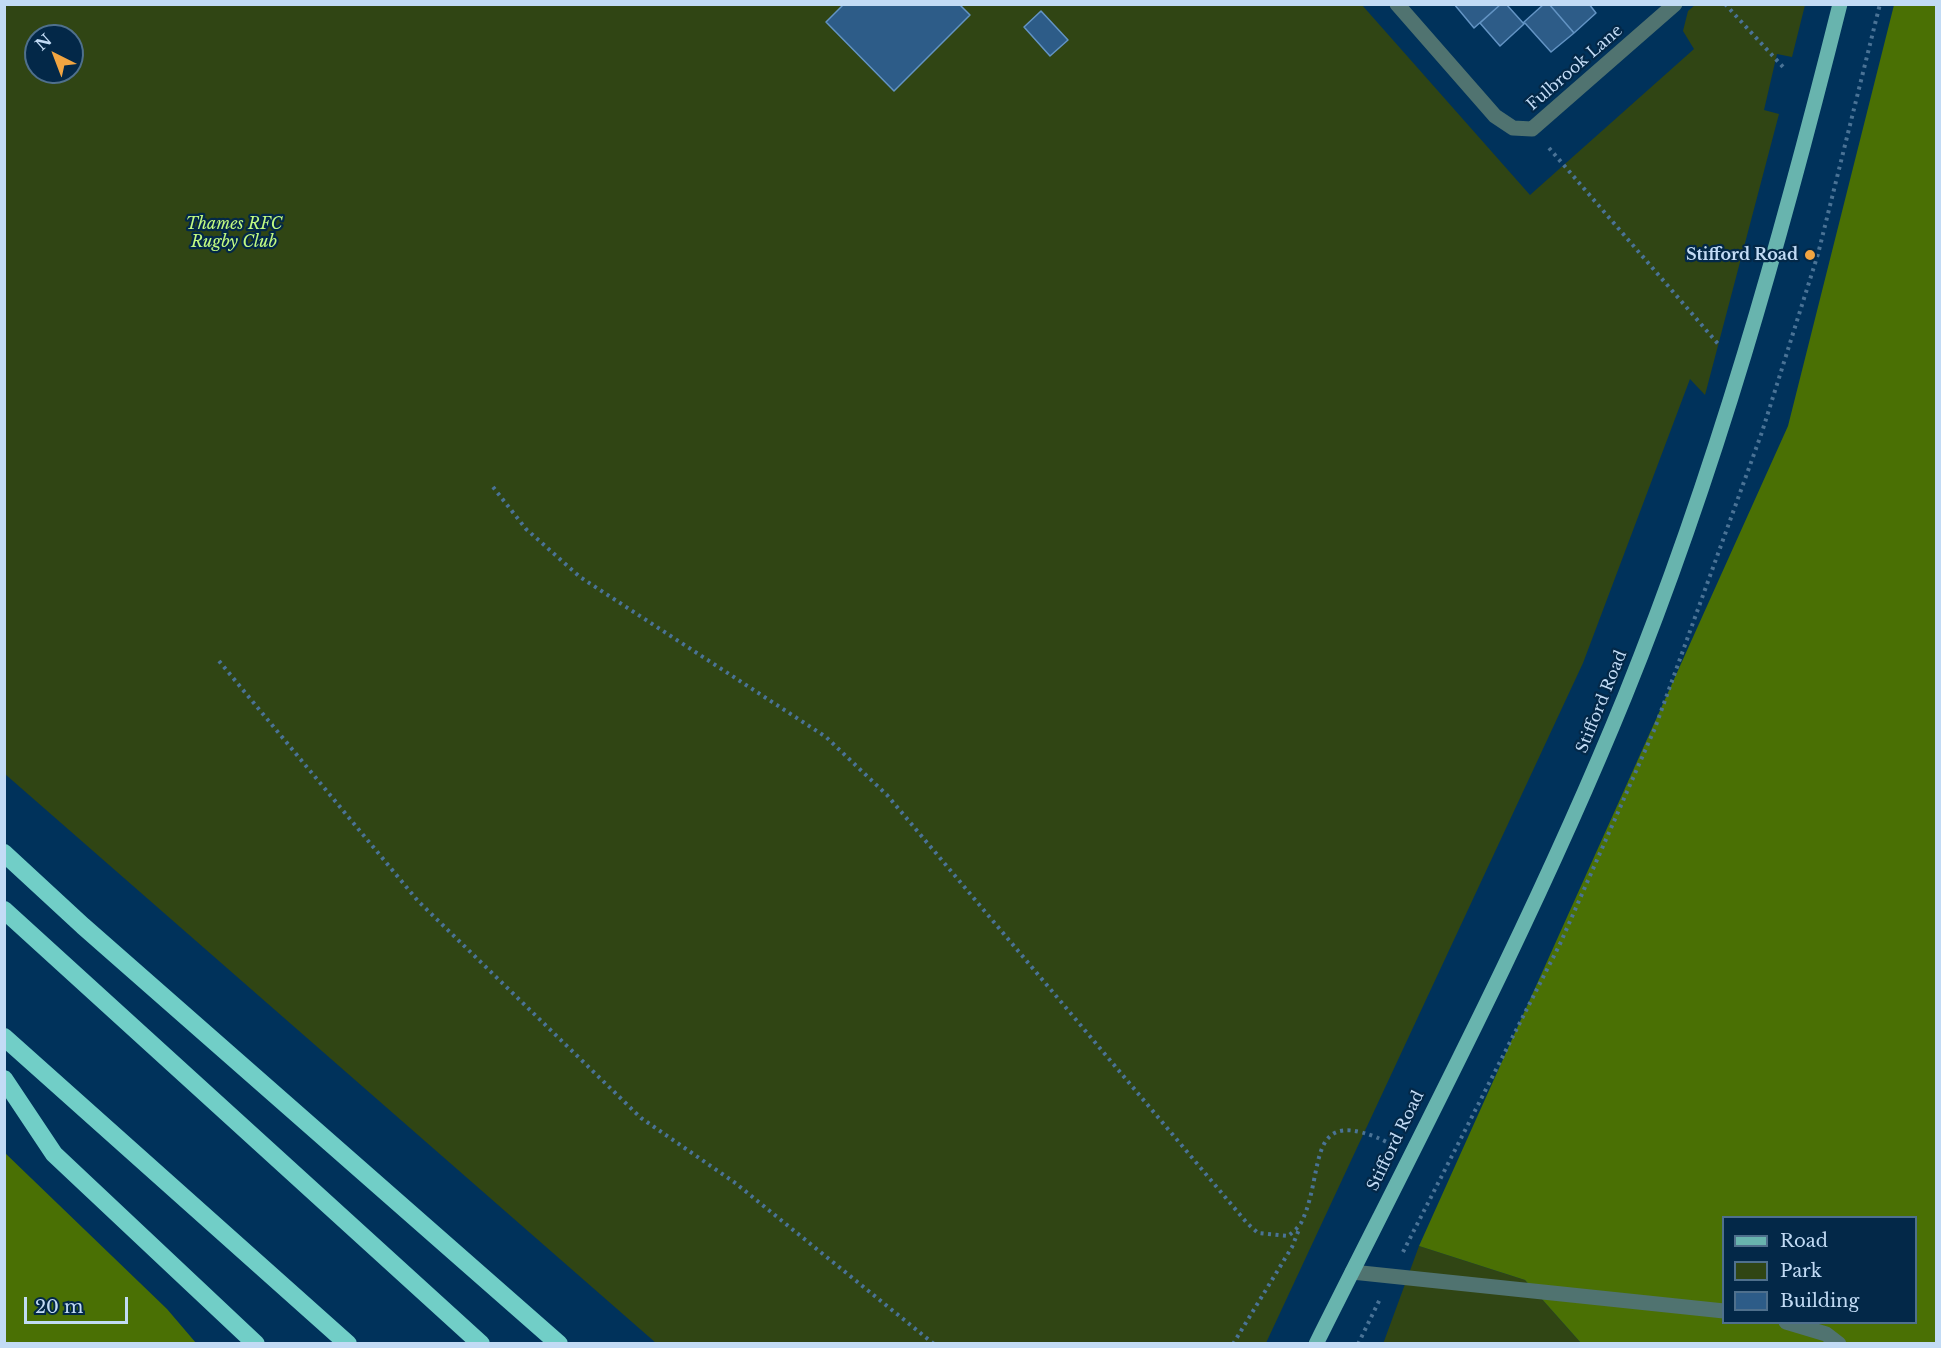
<!DOCTYPE html>
<style>
body{margin:0}
#map{position:relative;width:1941px;height:1348px;overflow:hidden;background:#00325b;font-family:"Libre Baskerville",serif}
canvas{display:block}
.frame{position:absolute;inset:0;border:6px solid #c2dbf5;pointer-events:none}
.legend{position:absolute;left:1722px;top:1216px;width:195px;height:108px;box-sizing:border-box;background:#032848;border:2px solid #4f708d;margin:0;padding:8px 10px;list-style:none;font-size:18px;color:#c2dbf5}
.legend li{display:flex;align-items:center;gap:12px;height:30px}
.legend b{width:30px;border:2px solid #4f708d}
.north{position:absolute;left:24px;top:24px;width:60px;height:60px;box-sizing:border-box;background:#032848;border:2px solid #4f708d;border-radius:50%;rotate:318deg;font-size:16px;font-weight:700;line-height:24px;text-align:center;color:#c2dbf5}
.north::after{content:'';display:block;margin:auto;width:21px;height:27px;background:#f2a541;clip-path:polygon(50% 0,100% 100%,50% 72%,0 100%)}
.scale{position:absolute;left:24px;top:1297px;width:104px;height:27px;box-sizing:border-box;border:3px solid #c2dbf5;border-top:0;padding-left:8px;font-size:18px;line-height:21px;white-space:nowrap;color:#c2dbf5;-webkit-text-stroke:4px #032848;paint-order:stroke}
</style>
<div id="map">
<canvas width="1941" height="1348"></canvas>
<div class="frame"></div>
<ul class="legend">
<li><b style="height:8px;background:#68b4ae"></b>Road</li>
<li><b style="height:16px;background:#304514"></b>Park</li>
<li><b style="height:16px;background:#2d5c88"></b>Building</li>
</ul>
<div class="north">N</div>
<div class="scale">20 m</div>
</div>
<script>
const c = document.querySelector('canvas').getContext('2d');
c.lineJoin = 'round';
function paint(path, color) {
  c.fillStyle = color;
  c.fill(path, 'evenodd');
}
function strokePath(path, color, width, dash) {
  c.strokeStyle = color;
  c.lineWidth = width;
  c.lineCap = dash ? 'butt' : 'round';
  c.setLineDash(dash || []);
  c.stroke(path);
}
function write(font, color, halo, rows, align = 'center') {
  c.font = font + ' "Libre Baskerville",serif';
  c.lineWidth = 4.5;
  c.setLineDash([]);
  c.textBaseline = 'middle';
  c.strokeStyle = halo;
  c.fillStyle = color;
  for (const [text, x, y, turn = 0] of rows) {
    c.save();
    c.translate(x, y);
    c.rotate((+turn || 0) * Math.PI / 180);
    c.textAlign = isNaN(turn) ? turn : align;
    if (halo) c.strokeText(text, 0, 0);
    c.fillText(text, 0, 0);
    c.restore();
  }
}
paint(new Path2D(`
 M5,5H1362L1530,195L1694,49L1683,31L1688,11L1695,5H1805L1792,57L1777,54L1764,110L1779,114L1705,395L1690,379L1583,663L1266,1343H656L5,774ZM36,36H72V72H36Z
 M1419,1246L1525,1280L1581,1343L1383,1344Z`), '#304514');
paint(new Path2D(`
 M1894,5H1936V1343H1581L1525,1280L1419,1246L1788,426ZM1724,1218H1916V1322H1724Z
 M4,1152L167,1309L196,1343H5Z`), '#4a7004');
const building = new Path2D(`
 M844,4H959L970,15L894,91L826,22Z
 M1454,4H1501L1474,28Z
 M1501,4H1506L1524,24L1500,46L1480,23Z
 M1544,4H1549L1574,33L1551,52L1524,22Z
 M1549,4H1589L1596,13L1574,33Z
 M1041,11L1068,40L1050,56L1024,27Z`);
paint(building, '#2d5c88');
strokePath(building, '#6394c4', 1.5);
strokePath(new Path2D(`
 M1725,4L1783,67
 M1549,148L1719,345
 M493,487L526,529L580,577L826,737L887,795L1247,1223L1258,1233L1288,1236C1292,1233 1298,1228 1301,1223C1327,1171 1302,1100 1391,1144
 M219,661L418,901L641,1118L734,1182L934,1344
 M1403,1252L1560,944L1655,728L1762,432L1818,254L1880,4
 M1233,1344L1292,1247L1300,1227
 M1358,1344L1380,1299`), '#4a7396', 4, [3, 4.5]);
strokePath(new Path2D(`
 M1397,4L1495,116L1513,128L1532,129L1675,4
 M1352,1272L1724,1311
 M1786,1322L1826,1334L1839,1344`), '#507370', 15);
strokePath(new Path2D(`
 M1316,1344C1423,1130 1535,917 1625,696C1716,471 1781,239 1840,4`), '#68b4ae', 15);
strokePath(new Path2D(`
 M4,853L83,926L559,1344
 M4,910L481,1344
 M4,1037L348,1344
 M4,1079L54,1154L256,1344`), '#71cec7', 18);
for (const [x, y, r, color] of [
 [1810,255,6,"#f2a541"]
]) {
  const dot = new Path2D();
  dot.arc(x, y, r, 0, 2 * Math.PI);
  c.fillStyle = color;
  c.fill(dot);
  strokePath(dot, '#032848', 2);
}
write('16px', '#c2dbf5', '#032848', [
 ["Fulbrook Lane",1575,68,-41],
 ["Stifford Road",1602,702,-68],
 ["Stifford Road",1396,1141,-64]
]);
write('italic 16px', '#c2fa81', '#032848', [
 ["Thames RFC",234,224],
 ["Rugby Club",234,242]
]);
write('bold 16px', '#c2dbf5', '#032848', [
 ["Stifford Road",1798,255]
], 'right');
</script>
